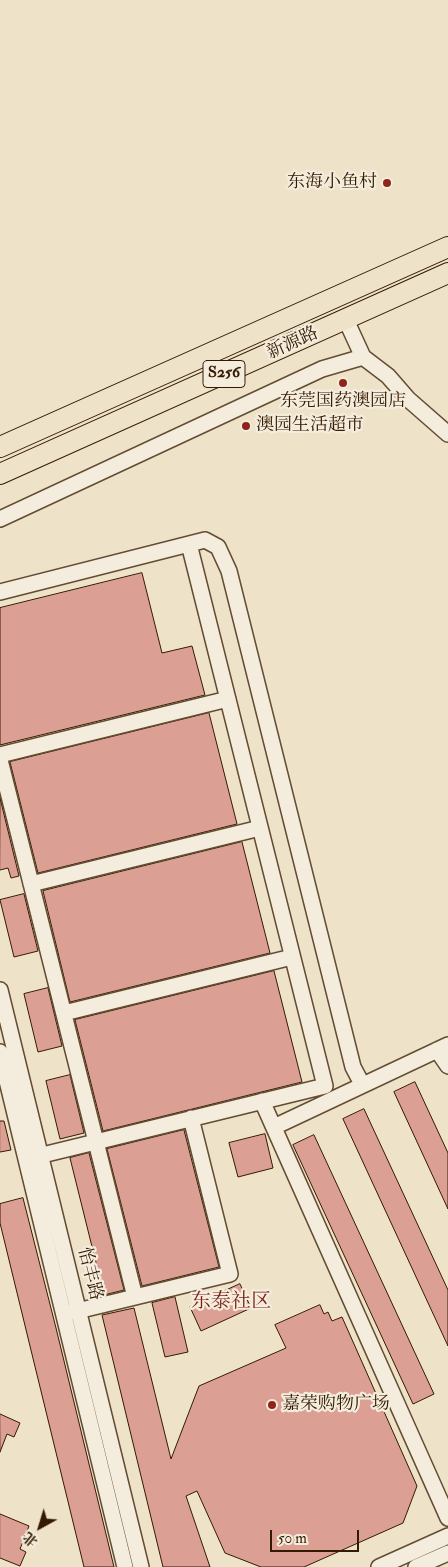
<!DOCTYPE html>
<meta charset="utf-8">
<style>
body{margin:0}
#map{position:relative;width:448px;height:1567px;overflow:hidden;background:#eee2c9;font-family:"IM FELL Double Pica","Noto Serif SC",serif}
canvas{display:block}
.north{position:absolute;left:15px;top:1502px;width:50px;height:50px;-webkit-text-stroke:4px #f4ecdc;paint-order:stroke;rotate:219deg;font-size:14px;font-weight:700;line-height:20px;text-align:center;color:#341a00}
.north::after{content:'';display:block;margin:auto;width:18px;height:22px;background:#341a00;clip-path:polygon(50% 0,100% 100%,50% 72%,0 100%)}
.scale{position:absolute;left:270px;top:1530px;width:89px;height:22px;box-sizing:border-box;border:2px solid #341a00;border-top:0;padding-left:6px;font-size:15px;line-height:18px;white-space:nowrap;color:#341a00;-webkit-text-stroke:4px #f4ecdc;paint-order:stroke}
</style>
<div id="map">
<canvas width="448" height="1567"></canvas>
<div class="north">北</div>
<div class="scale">50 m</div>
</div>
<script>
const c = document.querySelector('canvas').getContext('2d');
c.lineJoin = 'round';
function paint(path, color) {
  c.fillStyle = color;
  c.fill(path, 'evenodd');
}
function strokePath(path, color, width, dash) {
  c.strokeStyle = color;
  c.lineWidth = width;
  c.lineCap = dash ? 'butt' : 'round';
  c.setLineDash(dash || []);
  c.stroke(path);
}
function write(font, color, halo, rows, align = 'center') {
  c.font = font + ' "IM FELL Double Pica","Noto Serif SC",serif';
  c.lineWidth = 4.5;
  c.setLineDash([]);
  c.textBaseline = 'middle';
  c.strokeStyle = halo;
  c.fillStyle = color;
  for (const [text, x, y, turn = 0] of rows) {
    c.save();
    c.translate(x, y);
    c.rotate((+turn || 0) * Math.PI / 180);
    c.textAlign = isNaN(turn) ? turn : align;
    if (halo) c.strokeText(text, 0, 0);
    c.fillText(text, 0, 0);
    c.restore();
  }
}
const building = new Path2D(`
 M142,573L162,653L192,646L205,695L0,745V608Z
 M209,713L237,824L38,873L10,762Z
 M0,798L19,876L11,878L8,868L0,870Z
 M242,842L270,953L70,1002L43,891Z
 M24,894L38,951L14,957L0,900Z
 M274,971L302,1082L103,1131L75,1020Z
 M48,988L62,1046L38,1052L24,994Z
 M70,1075L84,1133L60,1139L46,1081Z
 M415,1082L448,1153V1209L394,1092Z
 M364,1109L448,1290V1346L343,1119Z
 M0,1121H4L11,1150L0,1152Z
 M184,1130L219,1267L142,1286L107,1149Z
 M265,1134L273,1168L238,1177L229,1143Z
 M314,1135L434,1394L413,1404L293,1145Z
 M89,1153L124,1290L104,1295L70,1158Z
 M23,1198L56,1328L114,1567H84L29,1342L0,1223V1204Z
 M240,1284L251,1308L201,1331L190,1307Z
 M175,1297L188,1352L165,1357L152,1303Z
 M320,1305L324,1314L328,1312L332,1321L342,1317L417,1486L403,1523L304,1567H261L225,1553L197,1491L186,1496L210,1567H163L102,1315L134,1308L171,1459L199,1386L286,1348L275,1325Z
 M0,1414L20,1423L14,1437L7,1434L0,1452Z
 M0,1514L29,1526L20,1549L26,1552L20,1566L0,1558Z`);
paint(building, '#dc9f93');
strokePath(building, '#341a00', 1);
const minor = new Path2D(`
 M346,320L363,357L388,376L408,399L448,434
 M0,519L322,369L363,357
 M0,592L205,540L218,547L229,571L353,1067L362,1084
 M0,755L228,699
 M0,760L135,1297
 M31,884L260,828
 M0,990L141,1567
 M64,1013L292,957
 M437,1050L448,1066
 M0,1052L125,1567
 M262,1101L448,1518
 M274,1127L448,1045
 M26,1159L325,1086L189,544
 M69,1313L230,1274L191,1118
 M379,1567L448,1536
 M416,1567L448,1553`);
const major = new Path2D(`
 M0,447L448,247
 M0,474L448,273`);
strokePath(minor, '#624c32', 18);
strokePath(major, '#341a00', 22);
strokePath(minor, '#f4ecdc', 15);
strokePath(major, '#eee2c9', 20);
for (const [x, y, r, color] of [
 [387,183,5,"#8f2418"],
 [343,383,5,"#8f2418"],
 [246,426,5,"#8f2418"],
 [272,1405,5,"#8f2418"]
]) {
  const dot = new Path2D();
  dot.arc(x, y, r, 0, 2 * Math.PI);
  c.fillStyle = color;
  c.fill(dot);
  strokePath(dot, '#f4ecdc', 2);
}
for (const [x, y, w] of [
 [224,374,42]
]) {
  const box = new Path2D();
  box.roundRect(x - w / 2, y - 13.5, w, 27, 4);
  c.fillStyle = '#f4ecdc';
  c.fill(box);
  strokePath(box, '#341a00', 1);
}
write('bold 16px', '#341a00', null, [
 ["S256",224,374]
]);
write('18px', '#341a00', '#f4ecdc', [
 ["东海小鱼村",377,183,"right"],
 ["东莞国药澳园店",343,402,"center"],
 ["澳园生活超市",256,426],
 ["嘉荣购物广场",282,1405]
], 'left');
write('18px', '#341a00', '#f4ecdc', [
 ["新源路",293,344,-24],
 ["怡丰路",89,1274,76]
]);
write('20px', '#7a1f14', '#f4ecdc', [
 ["东泰社区",231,1303]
]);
</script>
